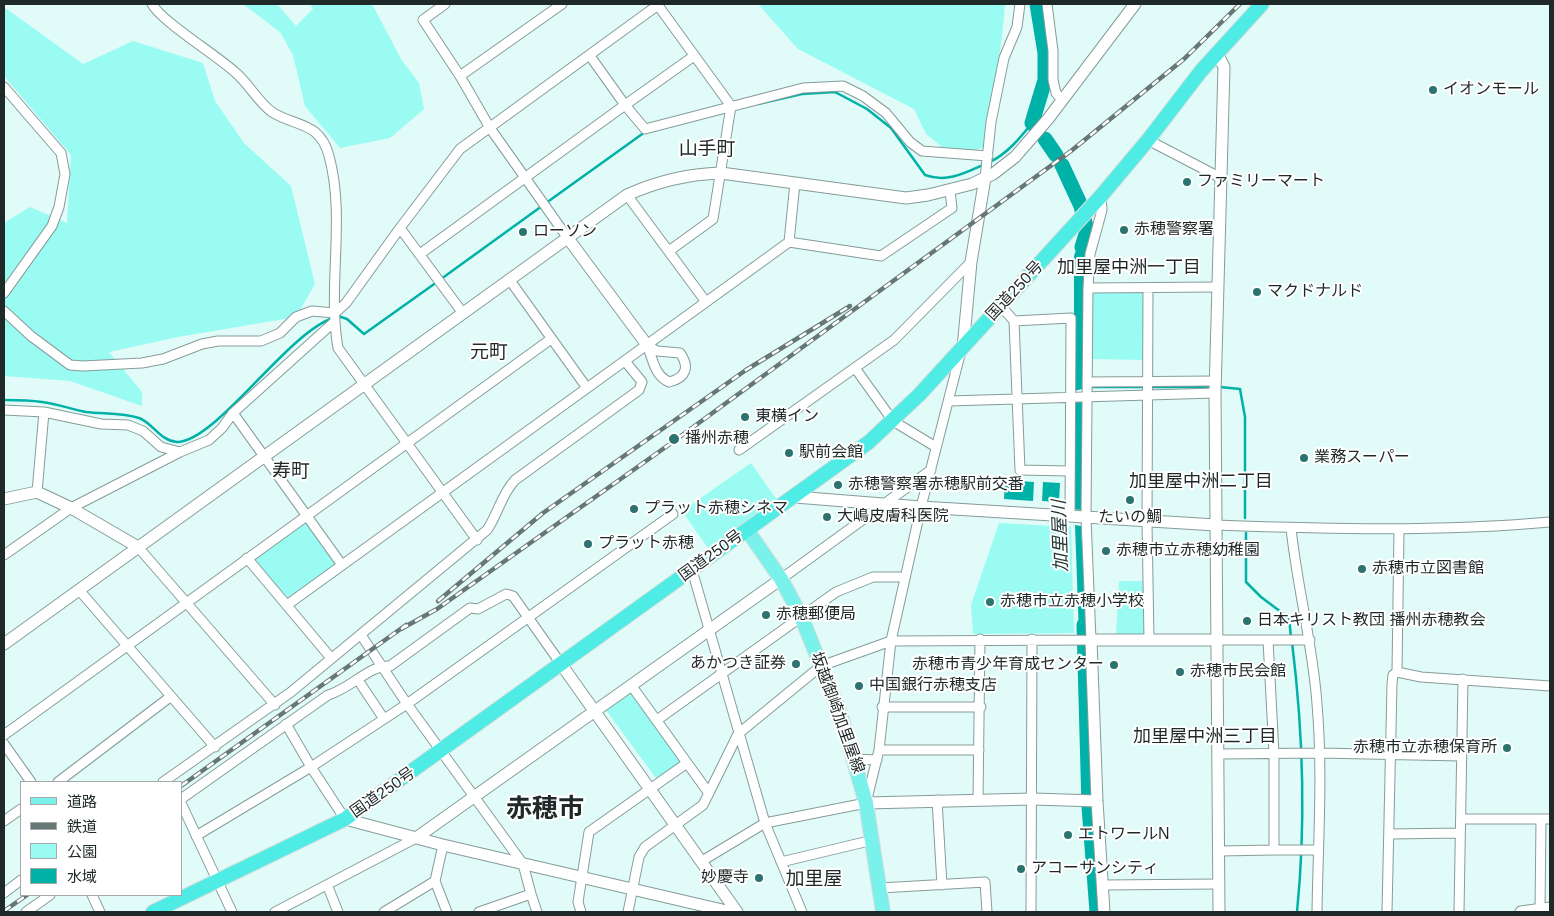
<!DOCTYPE html>
<meta charset="utf-8">
<style>
body{margin:0}
#map{position:relative;width:1554px;height:916px;overflow:hidden;background:#e1fbf8;font-family:Arial,"Noto Sans JP",sans-serif}
canvas{display:block}
.frame{position:absolute;inset:0;border:5px solid #1f2928;pointer-events:none}
.legend{position:absolute;left:20px;top:781px;width:162px;height:115px;box-sizing:border-box;background:#fff;border:1px solid #a5a9a9;margin:0;padding:6px 9px;list-style:none;font-size:15px;color:#1f2928}
.legend li{display:flex;align-items:center;gap:10px;height:25px}
.legend b{width:25px;border:1px solid #a5a9a9}
</style>
<div id="map">
<canvas width="1554" height="916"></canvas>
<div class="frame"></div>
<ul class="legend">
<li><b style="height:6px;background:#7af1eb"></b>道路</li>
<li><b style="height:6px;background:#677775"></b>鉄道</li>
<li><b style="height:14px;background:#9afbf2"></b>公園</li>
<li><b style="height:14px;background:#00b1a8"></b>水域</li>
</ul>
</div>
<script>
const c = document.querySelector('canvas').getContext('2d');
c.lineJoin = 'round';
function paint(path, color) {
  c.fillStyle = color;
  c.fill(path, 'evenodd');
}
function strokePath(path, color, width, dash) {
  c.strokeStyle = color;
  c.lineWidth = width;
  c.lineCap = dash ? 'butt' : 'round';
  c.setLineDash(dash || []);
  c.stroke(path);
}
function write(font, color, halo, rows, align = 'center') {
  c.font = font + ' Arial,"Noto Sans JP",sans-serif';
  c.lineWidth = 4;
  c.setLineDash([]);
  c.textBaseline = 'middle';
  c.strokeStyle = halo;
  c.fillStyle = color;
  for (const [text, x, y, turn = 0] of rows) {
    c.save();
    c.translate(x, y);
    c.rotate((+turn || 0) * Math.PI / 180);
    c.textAlign = isNaN(turn) ? turn : align;
    if (halo) c.strokeText(text, 0, 0);
    c.fillText(text, 0, 0);
    c.restore();
  }
}
paint(new Path2D(`
 M243,4H277L296,26L313,9L310,4H372L401,59L419,83L424,109L390,138L340,148L305,106L293,55L280,32Z
 M758,4H1005C1002,52 991,99 985,147L969,152H948L926,134L914,109L798,49Z
 M4,7L83,64L133,41L203,63L215,101L244,143L291,186L315,284L296,317L178,337L109,352L142,392V406L70,381L4,376V223L30,207L67,223L71,155L4,76Z
 M1143,290L1145,294V360L1090,359L1091,293L1093,291Z
 M751,463L777,500L708,548L682,511Z
 M302,522L307,523L336,561L335,566L288,598L254,562V557Z
 M999,523L1071,527L1074,633L973,634L971,605Z
 M1119,581H1144L1146,635H1116Z
 M631,692L683,761L658,781L606,710Z`), '#9afbf2');
paint(new Path2D(`
 M1092,221L1084,261L1082,389L1074,391V256L1082,232Z
 M1073,399H1083L1081,510L1072,509Z
 M1005,480L1034,482L1033,501L1004,499Z
 M1043,482L1060,483L1059,502L1042,501Z
 M1075,525L1081,526L1087,632L1085,634H1079Z`), '#00b1a8');
strokePath(new Path2D(`
 M758,104L802,94L835,92L867,109L891,128L925,175C947,183 965,173 985,164
 M990,162C1008,153 1020,138 1032,123
 M546,203L645,132
 M441,279L542,206
 M338,316L347,319L364,334L437,282
 M1090,387H1212
 M1220,387L1240,389L1245,417V518
 M4,400C16,400 29,400 42,402C57,404 71,409 86,412C103,414 123,413 139,418C153,423 160,441 177,442C216,442 287,333 333,318
 M1246,533V582L1261,597L1289,618L1291,637
 M1292,642C1303,731 1306,823 1297,912`), '#00b1a8', 2.5);
strokePath(new Path2D(`
 M1034,125L1032,123L1045,80V53L1037,4
 M1045,139L1056,155
 M1062,165L1081,206L1087,231L1082,247
 M1084,625L1089,807L1097,912`), '#00b1a8', 15);
const minor = new Path2D(`
 M152,4C161,21 218,56 236,73C249,84 258,102 272,112C295,127 320,121 329,156C346,218 327,286 338,348L477,540
 M445,4L423,20L460,76L490,128L567,237
 M657,4L731,106L713,219L669,251
 M1047,4L1053,51V80L1056,93L1062,100
 M590,56L625,105L694,56
 M460,76L562,4
 M4,87L61,153L65,174L59,207L52,226L4,293
 M1148,140L1221,178
 M985,178L991,122L1004,58L1017,27L1020,4
 M627,195L706,302
 M400,228L462,312
 M789,242L795,183
 M420,254L625,105L645,129L803,88L843,86L863,96L886,113L910,142L922,151L988,156
 M509,279L587,388
 M1088,288L1217,287
 M1148,288L1147,523L1149,639
 M1001,306L1014,321L1020,470L1070,471
 M4,311L31,336L70,365L83,366L142,363L163,359L202,344L218,341H261L280,333L296,317L312,311L335,313L346,303L400,228L460,149L658,5
 M1014,321L1071,318L1070,516
 M647,345L657,351L680,353C690,367 686,378 669,382C654,375 653,359 647,345Z
 M855,368L893,421L936,447
 M1087,382L1215,381
 M949,401L1215,393
 M4,410L44,412L101,424L128,425L143,431L161,447L180,452
 M233,413L342,565
 M739,450L894,340L971,262
 M37,492L44,412
 M1216,525C1328,529 1439,532 1550,522
 M1291,528C1297,587 1313,645 1317,704C1323,773 1318,843 1317,912
 M138,547L275,705
 M4,555L71,508L180,452L209,440L222,428L233,413L333,323
 M247,558L331,658
 M692,570L765,823L802,912
 M781,579L931,470
 M79,590L215,747
 M287,605L789,242L881,256L952,208L950,191
 M361,635L407,704L523,864L531,894L479,912
 M1217,640H1310
 M1397,672L1421,677L1550,686
 M358,680L384,719
 M631,685L708,792
 M882,707H981
 M657,720L836,592L873,577H905
 M286,724L311,767L345,819
 M4,735L551,339
 M4,744L31,782
 M879,750H979
 M1218,754L1320,753L1461,756
 M856,759L877,760
 M58,782L170,697
 M163,782L291,692L487,530C498,514 501,495 515,480L639,390L642,382L625,361
 M181,799L328,695C350,689 371,664 390,666L470,608L478,609L506,594L513,596L561,664
 M937,800L942,885
 M978,800L980,639
 M181,803L232,912
 M1461,819H1550
 M4,821L21,809
 M1390,834L1460,833
 M196,836L311,767L407,704L673,514
 M1274,850H1318
 M1219,851L1274,850V754L1268,640
 M702,861L765,823L866,803L879,750L891,641L921,507L960,355
 M781,862L873,840
 M435,881L447,912
 M1103,885L1219,884
 M328,887L338,912
 M880,888L985,882L987,912
 M4,893L21,880
 M531,894L537,912
 M92,895L100,912
 M1540,910L1541,820
 M26,912L50,895
 M275,912L416,838
 M384,912L435,881L443,845
 M581,912L578,902L589,832L687,763
 M628,912L639,857L645,847L703,805L738,734L821,666L891,641L1091,640L1086,518L1088,288L1090,254L1102,210L1101,196
 M1031,912L1032,639
 M1387,912L1392,684L1393,675L1397,672L1399,529
 M1459,912L1463,679`);
const tertiary = new Path2D(`
 M1217,53L1224,67L1215,393L1219,912
 M567,237L647,345
 M963,348L971,262L985,178
 M795,497L921,507L1216,525
 M4,499L37,492L71,508L138,547
 M4,644L627,195C658,181 687,174 721,173L906,198L928,195L972,184L993,174L1015,157L1048,119L1135,4
 M561,664L737,912
 M866,803L1033,799L1097,801
 M345,819L443,845L731,912
 M416,838L781,579
 M1104,912L1097,801L1091,640H1217
 M1521,912L1550,908`);
const primary = new Path2D(`
 M747,530L781,579L801,616L841,716L866,803L883,912`);
const trunk = new Path2D(`
 M153,912L345,819L869,442L920,394L1101,196L1148,140L1201,71L1262,4`);
strokePath(minor, '#859c9a', 11);
strokePath(tertiary, '#859c9a', 13);
strokePath(primary, '#dbdddd', 16);
strokePath(trunk, '#dbdddd', 16);
strokePath(minor, '#fff', 9);
strokePath(tertiary, '#fff', 11);
strokePath(primary, '#7af1eb', 14);
strokePath(trunk, '#4eece4', 14);
const rail = new Path2D(`
 M438,601L543,513L746,370L850,306
 M401,629L437,609L670,444L1071,151L1184,59L1240,4
 M181,786L406,625
 M4,911L27,895`);
strokePath(rail, '#677775', 4.5);
strokePath(rail, '#fff', 2.5, [8]);
for (const [x, y, r, color] of [
 [1433,90,5,"#2b736e"],
 [1187,182,5,"#2b736e"],
 [1124,230,5,"#2b736e"],
 [523,232,5,"#2b736e"],
 [1257,292,5,"#2b736e"],
 [745,417,5,"#2b736e"],
 [674,439,6,"#2b736e"],
 [789,453,5,"#2b736e"],
 [1304,458,5,"#2b736e"],
 [838,485,5,"#2b736e"],
 [1130,500,5,"#2b736e"],
 [634,509,5,"#2b736e"],
 [827,517,5,"#2b736e"],
 [588,544,5,"#2b736e"],
 [1106,551,5,"#2b736e"],
 [1362,569,5,"#2b736e"],
 [990,602,5,"#2b736e"],
 [766,615,5,"#2b736e"],
 [1247,621,5,"#2b736e"],
 [796,664,5,"#2b736e"],
 [1114,665,5,"#2b736e"],
 [1180,672,5,"#2b736e"],
 [859,686,5,"#2b736e"],
 [1507,748,5,"#2b736e"],
 [1068,835,5,"#2b736e"],
 [1021,869,5,"#2b736e"],
 [759,878,5,"#2b736e"]
]) {
  const dot = new Path2D();
  dot.arc(x, y, r, 0, 2 * Math.PI);
  c.fillStyle = color;
  c.fill(dot);
  strokePath(dot, '#fff', 2);
}
write('16px', '#1f2928', '#fff', [
 ["イオンモール",1443,90],
 ["ファミリーマート",1197,182],
 ["赤穂警察署",1134,230],
 ["ローソン",533,232],
 ["マクドナルド",1267,292],
 ["東横イン",755,417],
 ["播州赤穂",685,439],
 ["駅前会館",799,453],
 ["業務スーパー",1314,458],
 ["赤穂警察署赤穂駅前交番",848,485],
 ["プラット赤穂シネマ",644,509],
 ["大嶋皮膚科医院",837,517],
 ["たいの鯛",1130,518,"center"],
 ["プラット赤穂",598,544],
 ["赤穂市立赤穂幼稚園",1116,551],
 ["赤穂市立図書館",1372,569],
 ["赤穂市立赤穂小学校",1000,602],
 ["赤穂郵便局",776,615],
 ["日本キリスト教団 播州赤穂教会",1257,621],
 ["あかつき証券",786,664,"right"],
 ["赤穂市青少年育成センター",1104,665,"right"],
 ["赤穂市民会館",1190,672],
 ["中国銀行赤穂支店",869,686],
 ["赤穂市立赤穂保育所",1497,748,"right"],
 ["エトワールN",1078,835],
 ["アコーサンシティ",1031,869],
 ["妙慶寺",749,878,"right"]
], 'left');
write('16px', '#1f2928', '#fff', [
 ["国道250号",1015,291,-47],
 ["国道250号",711,556,-36],
 ["坂越御崎加里屋線",837,713,70],
 ["国道250号",383,793,-35]
]);
write('18px', '#1f2928', '#fff', [
 ["加里屋中洲一丁目",1129,268],
 ["加里屋中洲二丁目",1201,482],
 ["加里屋中洲三丁目",1205,737]
]);
write('italic 18px', '#233a38', '#fff', [
 ["加里屋川",1061,536,-92]
]);
write('19px', '#1f2928', '#fff', [
 ["山手町",707,150],
 ["元町",489,353],
 ["寿町",291,472],
 ["加里屋",814,880]
]);
write('bold 26px', '#1f2928', '#fff', [
 ["赤穂市",545,810]
]);
</script>
